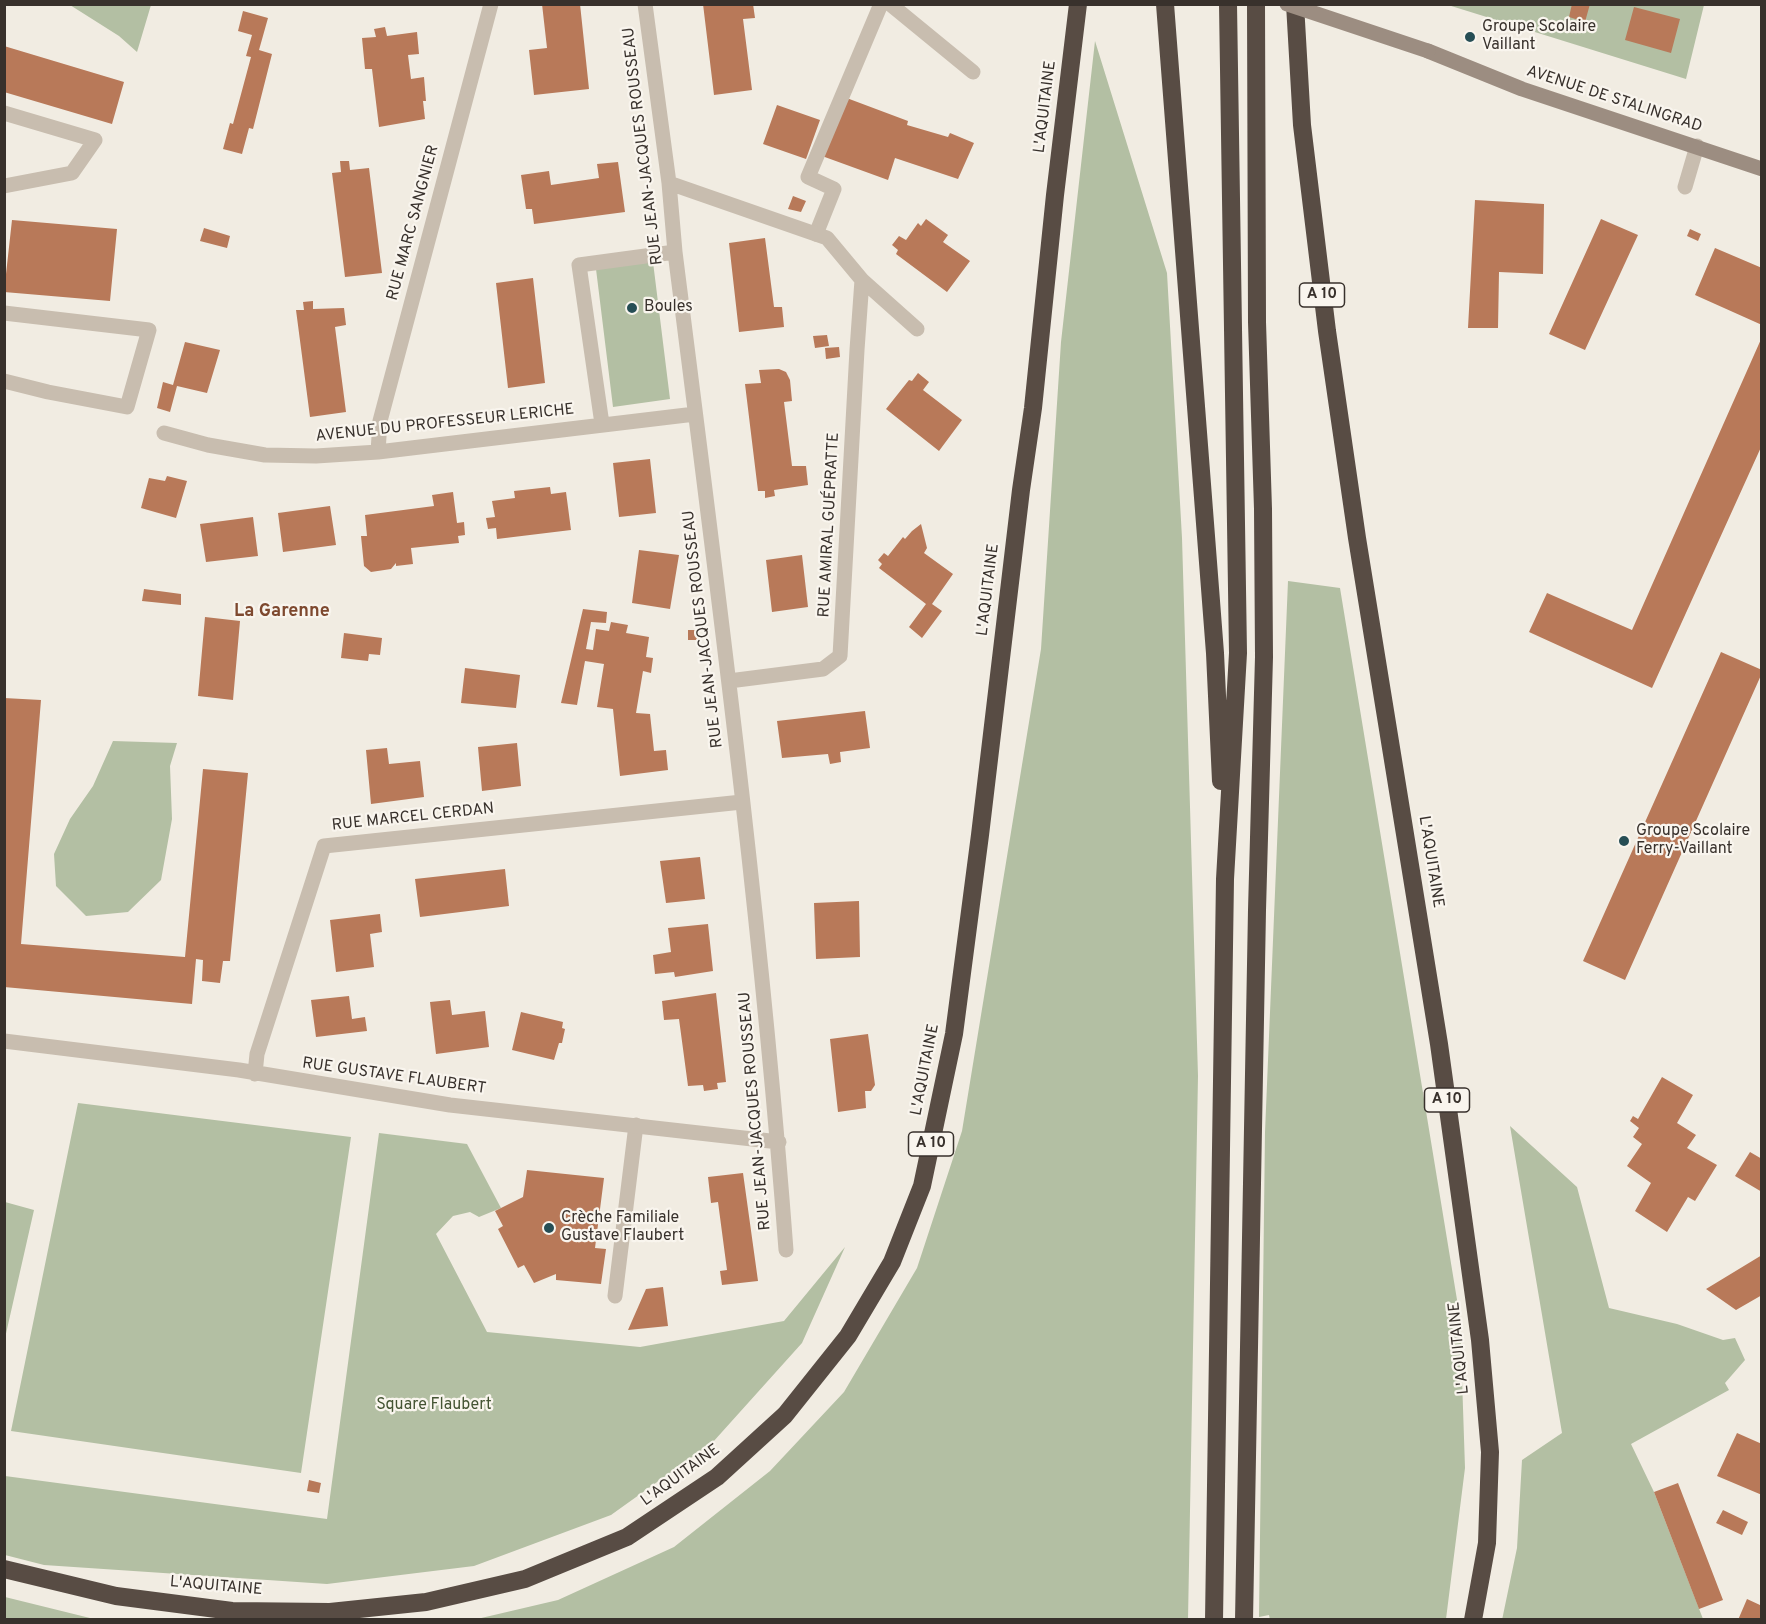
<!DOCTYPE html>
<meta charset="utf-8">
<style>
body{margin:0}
#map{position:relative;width:1766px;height:1624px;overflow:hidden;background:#f1ece2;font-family:Overpass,sans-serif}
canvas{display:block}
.frame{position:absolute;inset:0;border:6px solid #38312c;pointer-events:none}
</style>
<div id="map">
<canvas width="1766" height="1624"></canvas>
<div class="frame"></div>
</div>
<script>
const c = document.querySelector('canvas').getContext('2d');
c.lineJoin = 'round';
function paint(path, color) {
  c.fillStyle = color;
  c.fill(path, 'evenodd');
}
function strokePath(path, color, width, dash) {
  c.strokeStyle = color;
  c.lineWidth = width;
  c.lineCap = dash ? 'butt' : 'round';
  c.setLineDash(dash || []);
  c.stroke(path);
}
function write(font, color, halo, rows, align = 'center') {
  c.font = font + ' Overpass,sans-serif';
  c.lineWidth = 4.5;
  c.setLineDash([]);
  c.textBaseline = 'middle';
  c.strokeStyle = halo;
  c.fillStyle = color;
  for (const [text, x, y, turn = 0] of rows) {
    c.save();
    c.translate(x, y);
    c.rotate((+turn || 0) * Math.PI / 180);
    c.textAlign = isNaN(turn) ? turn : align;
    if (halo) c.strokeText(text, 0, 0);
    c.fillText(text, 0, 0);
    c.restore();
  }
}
paint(new Path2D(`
 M70,5H151L137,52L119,36Z
 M1448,5H1704L1686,79Z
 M1095,41L1167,273L1182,538L1198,1076L1188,1619H477L558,1600L674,1547L770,1471L844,1392L917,1268L962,1131L1041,649L1061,342Z
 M653,262L670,399L613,407L596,269Z
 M1288,581L1340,588L1460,1318L1465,1468L1446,1619L1270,1620L1269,1615L1259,1617L1265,1132Z
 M113,741L177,743L170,766L172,819L161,880L128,912L86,916L56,886L54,854L70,819L93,786Z
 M78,1103L351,1137L301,1473L11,1431Z
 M1510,1126L1577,1187L1609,1308L1677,1324L1723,1340L1735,1338L1745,1360L1725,1383L1729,1390L1631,1444L1654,1492L1703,1619L1502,1620L1517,1548L1522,1460L1562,1433Z
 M379,1133L467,1144L501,1208L479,1217L470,1212L453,1216L436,1234L487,1332L640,1347L784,1321L845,1247L802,1343L713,1442L611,1515L474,1566L327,1584L44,1565L5,1555V1476L327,1519Z
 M5,1202L34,1210L5,1338L4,1202Z
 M5,1597L94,1619H5Z`), '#b3bfa3');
paint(new Path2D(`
 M542,4H580L589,89L534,95L529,50L547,48Z
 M703,4H753L755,18L743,19L752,90L714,95Z
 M1572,4H1590L1585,22L1569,17Z
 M1634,7L1680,19L1671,53L1625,40Z
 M243,11L268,18L259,50L272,54L253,129L249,128L242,154L223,149L230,123L233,124L251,57L246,56L252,35L238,31Z
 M385,27L387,36L417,32L419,54L408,55L411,79L424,77L426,101H423L425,119L379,127L372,69H365L362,38L376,37L374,29Z
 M4,46L124,82L112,124L4,92Z
 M844,97L908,121L907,125L948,137L950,133L974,143L958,179L895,158L888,180L822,156Z
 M777,105L820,120L806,159L763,144Z
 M340,161H349L350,170L369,168L382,273L345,277L332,173L341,172Z
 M618,162L625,212L534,224L532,209H526L521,175L549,171L551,185L599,178L597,164Z
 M793,196L806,201L801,212L788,209Z
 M1475,200L1544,204L1543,274L1499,272L1498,328H1468Z
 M926,219L948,235L943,242L970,261L947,292L896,254L898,250L892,245L899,236L906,240L918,223L921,226Z
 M1601,219L1638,235L1585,350L1549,334Z
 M12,220L117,229L110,301L4,292Z
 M204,228L230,236L227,248L200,241Z
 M1690,229L1701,234L1698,241L1687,236Z
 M765,238L774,307H782L784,327L739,332L729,243Z
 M1715,248L1762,268V325L1695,295Z
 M533,278L545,383L508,388L496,283Z
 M313,301V309L344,308L346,325L335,327L346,412L310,417L296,310H304L303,302Z
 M827,335L829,346L815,348L813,336Z
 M1762,337V445L1652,688L1529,632L1547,593L1632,630Z
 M185,342L220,350L207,393L177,386L170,412L157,408L163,382L173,385Z
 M839,347L840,357L826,359L825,348Z
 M779,369L786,372L790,380L792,401L784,402L792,466H806L808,485L774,490L775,496L765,498V491H758L745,384L761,383L759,370Z
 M918,373L929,382L923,390L962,420L939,451L886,409L909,380L912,381Z
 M650,459L656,513L619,517L613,463Z
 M167,476L187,481L176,518L141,508L149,478L165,481Z
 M550,487L551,494L566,492L571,530L497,539L496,528L488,529L486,518L495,517L492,501L515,498L514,491Z
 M453,492L457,523L464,522L465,535L458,536L459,543L411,548L413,564L396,566V563L391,569L371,572L364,566L361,536H367L365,515L434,506L432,495Z
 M330,506L336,545L283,552L278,513Z
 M253,517L258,556L206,562L200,524Z
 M921,524L927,548L924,553L953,574L932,604L942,611L922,638L909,627L926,604L879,568L882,564L878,560L884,553L888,556L903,537L905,539L912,531Z
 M639,550L679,555L670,609L632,603Z
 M802,555L808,607L772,612L766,560Z
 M144,589L181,594V605L142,601Z
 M583,609L607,612L606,623L591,622L586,649L593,650L596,629L609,631L611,622L628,625L626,633L649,637L646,657L653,658L651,673L643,671L636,713L650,714L654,751L666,750L668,770L620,776L613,709L597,707L604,664L585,661L577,705L561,703Z
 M205,617L240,621L233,700L198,696Z
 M688,630H697V640H688Z
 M344,633L382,638L380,655L369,654L368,661L341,658Z
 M1721,652L1762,670V673L1625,980L1583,961Z
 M465,668L520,675L516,708L461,703Z
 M4,698L41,700L21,944L185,957L203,769L248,773L230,961H223L220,983L202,981L203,960L196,959L192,1004L4,987Z
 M865,711L870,748L840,752L841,762L830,764L828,754L782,758L777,721Z
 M517,743L521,786L482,791L478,747Z
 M387,748L389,764L420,761L424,797L371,804L366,750Z
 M700,857L705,899L666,903L660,861Z
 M505,869L509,906L420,917L415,879Z
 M859,901L860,957L816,959L814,903Z
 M380,914L382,932L370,934L374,967L336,972L330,920Z
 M708,924L713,971L675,977L674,972L655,974L653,955L671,952L668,928Z
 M716,993L726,1082L717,1083L718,1089L704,1091L703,1085L688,1086L679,1019L664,1020L662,1001Z
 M349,996L352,1019L365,1017L367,1031L316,1037L311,1000Z
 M450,1000L452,1015L485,1011L489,1047L436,1054L430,1002Z
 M521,1012L563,1022L562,1028L565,1029L562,1043H559L554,1060L512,1050Z
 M868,1034L875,1085L871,1091H865L866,1108L838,1112L830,1039Z
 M1662,1077L1693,1095L1677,1123L1696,1135L1687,1148L1717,1165L1695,1201L1688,1197L1667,1232L1635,1211L1651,1183L1627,1166L1642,1144L1633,1137L1639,1128L1630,1121L1633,1116L1638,1119Z
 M1750,1152L1762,1159V1192L1735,1176Z
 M527,1170L604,1178L595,1248L606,1249L601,1284L556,1280V1274L534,1283L524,1265L518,1268L498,1229L503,1226L495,1211L523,1197Z
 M743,1173L758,1281L722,1285L720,1271L727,1270L718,1202L711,1203L708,1177Z
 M1762,1255V1295L1736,1310L1706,1289Z
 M663,1287L668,1326L628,1330L646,1289Z
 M1737,1433L1762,1444V1495L1717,1476Z
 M309,1480L321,1483L319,1493L307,1491Z
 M1678,1483L1723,1600L1699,1609L1654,1492Z
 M1723,1510L1748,1522L1742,1535L1716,1523Z
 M1747,1599L1760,1605L1762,1601V1620H1738Z`), '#b87959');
strokePath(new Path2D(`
 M890,4L973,72
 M4,113L95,140L72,173L4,186
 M1685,187L1697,146
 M816,234L834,189L808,177L881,4
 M4,313L149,330L127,407L48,392L4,381
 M615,1296L636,1125`), '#c8bdaf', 15);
strokePath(new Path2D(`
 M645,4L669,183L675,252C717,584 761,916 786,1250
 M669,183L827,238L862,280L917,329
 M602,424L579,265L675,252
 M164,433L208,445L265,455L316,456L378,452L695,414
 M378,452L380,421L491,4
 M729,681L823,669L840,656L857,350L862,280
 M4,1041L239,1070L450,1105L779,1142
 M255,1074L257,1054L324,846L742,802`), '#c8bdaf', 15);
strokePath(new Path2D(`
 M1428,51L1522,89L1762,169`), '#9c8d81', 15);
strokePath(new Path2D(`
 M1165,4L1215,653L1221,781
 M1295,4L1302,125L1327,331L1357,538L1439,1044L1480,1340L1490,1452L1487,1543L1473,1620
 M4,1569L116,1596L232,1611L330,1612L426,1602L525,1579L627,1537L717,1477L785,1415L848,1336L892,1262L922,1186L954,1034L980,835L1021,490L1033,408L1055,195L1078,4
 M1214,1620L1225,879L1238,653L1228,4
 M1244,1620L1257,910L1264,657L1263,509L1257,322L1256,4`), '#584c44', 18);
strokePath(new Path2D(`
 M1287,4L1428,51`), '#9c8d81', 15);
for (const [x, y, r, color] of [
 [1470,37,6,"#264e55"],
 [632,308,6,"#264e55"],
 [1624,841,6,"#264e55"],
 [549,1228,6,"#264e55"]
]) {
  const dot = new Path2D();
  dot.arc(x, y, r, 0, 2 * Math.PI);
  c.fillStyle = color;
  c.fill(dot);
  strokePath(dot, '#f9f5ee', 2);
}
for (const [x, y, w] of [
 [1322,295,45],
 [1447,1100,45],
 [931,1144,45]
]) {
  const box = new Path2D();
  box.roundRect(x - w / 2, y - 12, w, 24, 4.5);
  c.fillStyle = '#f9f5ee';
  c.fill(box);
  strokePath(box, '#38312c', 1.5);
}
write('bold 15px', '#38312c', null, [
 ["A 10",1322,295],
 ["A 10",1447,1100],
 ["A 10",931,1144]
]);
write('16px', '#38312c', '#f9f5ee', [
 ["Groupe Scolaire",1482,28],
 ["Vaillant",1482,46],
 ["Boules",644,308],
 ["Groupe Scolaire",1636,832],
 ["Ferry-Vaillant",1636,850],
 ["Crèche Familiale",561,1219],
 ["Gustave Flaubert",561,1237]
], 'left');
write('16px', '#38312c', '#f9f5ee', [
 ["AVENUE DE STALINGRAD",1614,100,18],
 ["L'AQUITAINE",1046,107,-83],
 ["RUE JEAN-JACQUES ROUSSEAU",644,146,-97],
 ["RUE MARC SANGNIER",414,223,-75],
 ["AVENUE DU PROFESSEUR LERICHE",445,424,-6],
 ["RUE AMIRAL GUÉPRATTE",830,525,-87],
 ["L'AQUITAINE",989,590,-83],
 ["RUE JEAN-JACQUES ROUSSEAU",704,629,-97],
 ["RUE MARCEL CERDAN",413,818,-6],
 ["L'AQUITAINE",1430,862,81],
 ["L'AQUITAINE",926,1070,-79],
 ["RUE GUSTAVE FLAUBERT",394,1077,8],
 ["RUE JEAN-JACQUES ROUSSEAU",756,1111,-95],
 ["L'AQUITAINE",1460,1348,-96],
 ["L'AQUITAINE",681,1476,-36],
 ["L'AQUITAINE",216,1587,5]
]);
write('16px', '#445433', '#f9f5ee', [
 ["Square Flaubert",434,1406]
]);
write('bold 18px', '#7e492f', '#f9f5ee', [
 ["La Garenne",282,612]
]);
</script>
